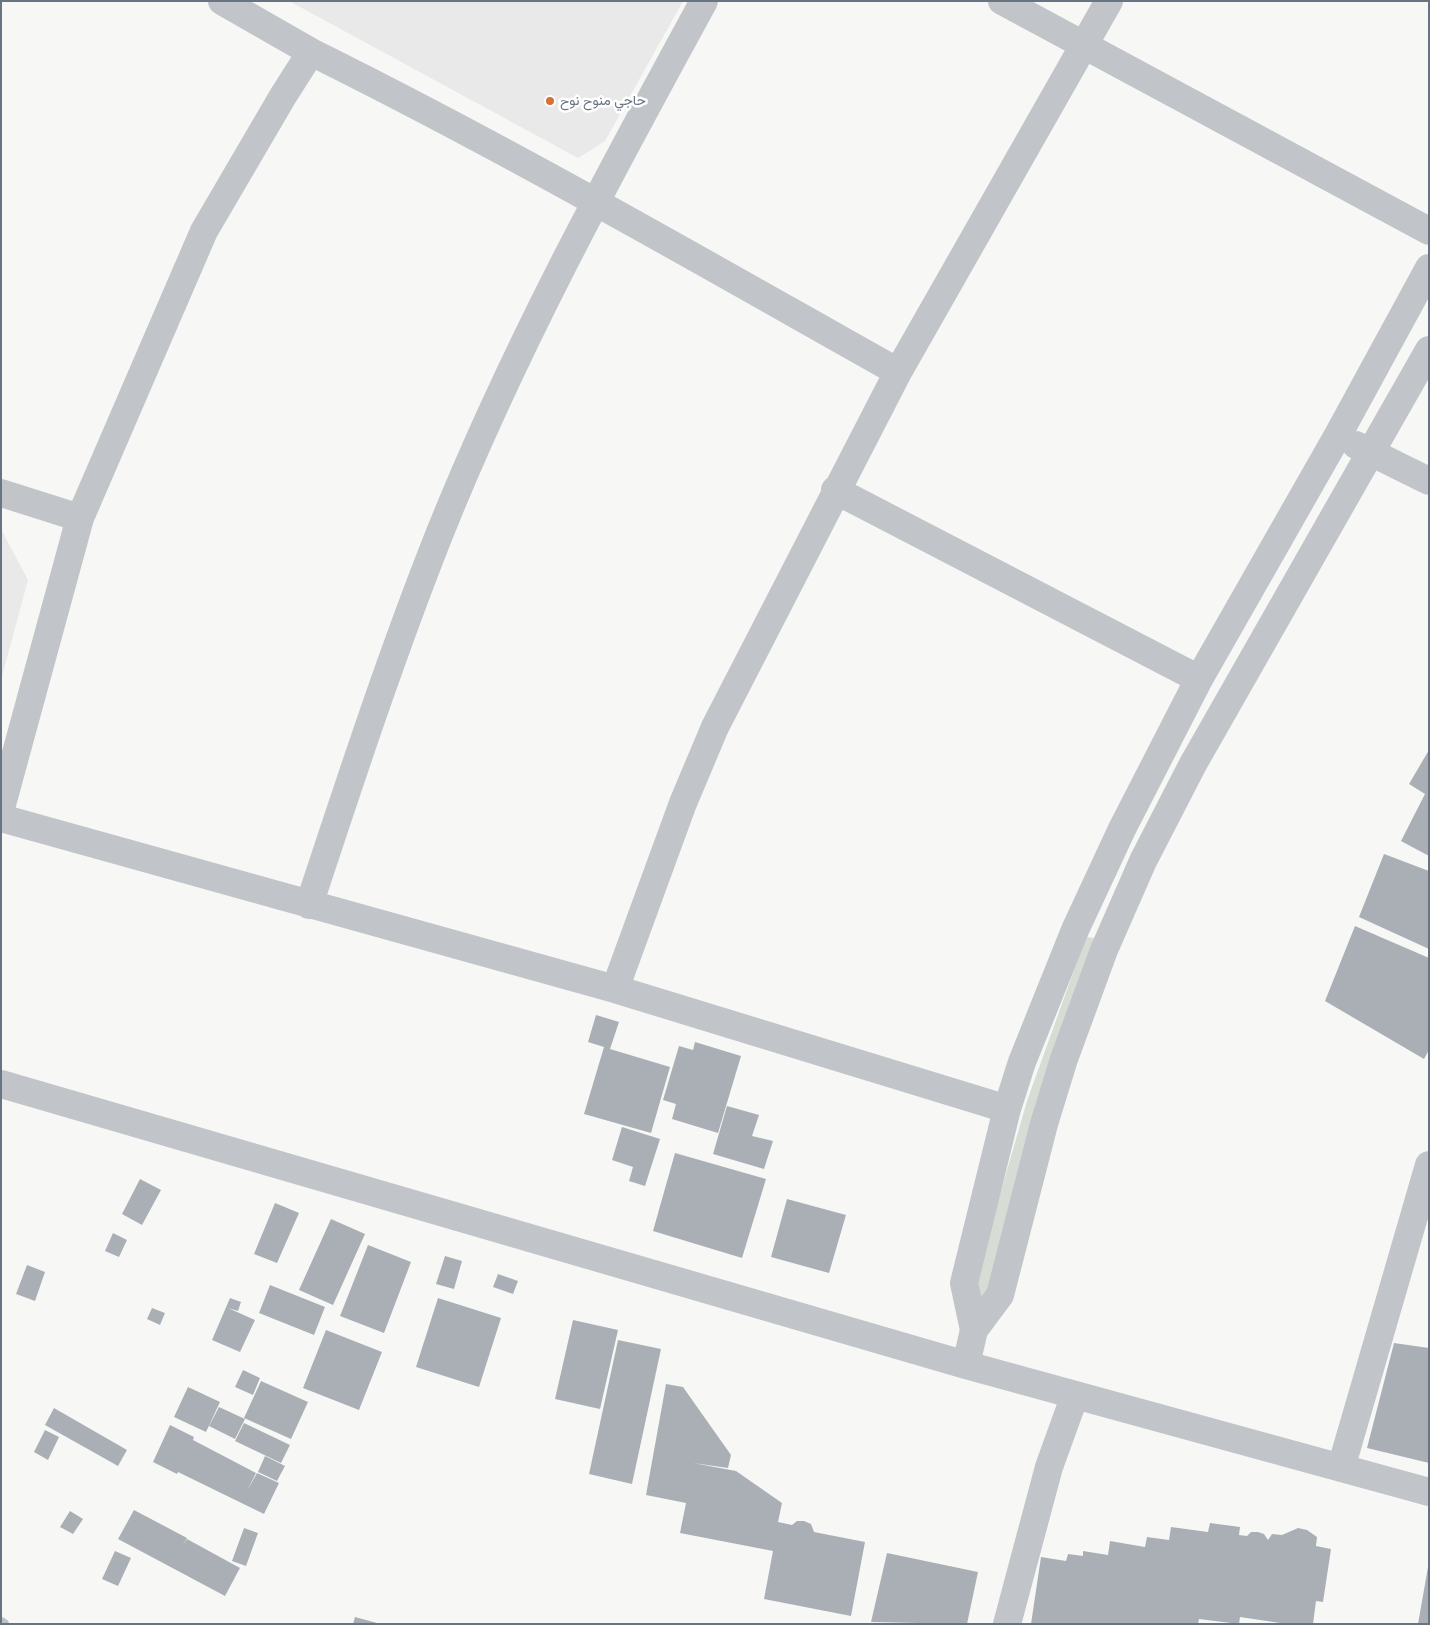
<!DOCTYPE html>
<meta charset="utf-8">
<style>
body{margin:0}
#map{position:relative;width:1430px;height:1625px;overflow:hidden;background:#f7f8f5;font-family:Roboto,sans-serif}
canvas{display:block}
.frame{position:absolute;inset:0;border:2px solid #697483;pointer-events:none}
</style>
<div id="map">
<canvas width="1430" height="1625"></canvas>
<div class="frame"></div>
</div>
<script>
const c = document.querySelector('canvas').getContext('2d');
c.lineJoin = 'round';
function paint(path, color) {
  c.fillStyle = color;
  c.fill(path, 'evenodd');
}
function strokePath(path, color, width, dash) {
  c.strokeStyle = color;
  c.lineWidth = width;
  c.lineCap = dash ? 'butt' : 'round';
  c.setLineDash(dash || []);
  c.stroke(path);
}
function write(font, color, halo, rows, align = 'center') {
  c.font = font + ' Roboto,Vazirmatn,sans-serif';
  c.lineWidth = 5;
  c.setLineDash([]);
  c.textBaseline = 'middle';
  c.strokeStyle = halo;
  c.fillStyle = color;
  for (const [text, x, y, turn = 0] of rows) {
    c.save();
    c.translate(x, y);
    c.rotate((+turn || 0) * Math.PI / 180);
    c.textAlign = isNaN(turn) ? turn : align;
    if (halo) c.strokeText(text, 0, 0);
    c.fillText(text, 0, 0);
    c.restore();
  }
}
paint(new Path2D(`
 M289,1H683L605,141L578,158Z
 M1,529L28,580L1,680Z`), '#e8e9e8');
paint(new Path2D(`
 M1086,937L1094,938L1025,1143L1005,1223L991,1293L981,1298L975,1281L1027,1101Z`), '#d7dcd5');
strokePath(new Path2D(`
 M1,1622L4,1624`), '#bbc3c9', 10);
paint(new Path2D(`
 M1429,750V856L1401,841L1425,794L1409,784Z
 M1384,854L1429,871V949L1359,917Z
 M1355,926L1429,958V1050L1424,1059L1325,1001Z
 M596,1015L619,1022L610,1049L670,1067L651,1133L584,1114L604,1047L588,1042Z
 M695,1042L741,1056L718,1133L672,1119L676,1104L663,1100L679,1046L693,1050Z
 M727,1106L759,1115L752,1136L773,1141L764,1169L713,1154Z
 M622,1127L660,1139L645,1186L629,1181L633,1167L612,1160Z
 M675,1153L766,1179L742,1258L653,1231Z
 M140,1179L161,1190L142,1225L122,1214Z
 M787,1199L846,1215L829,1273L771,1257Z
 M275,1203L299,1213L277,1263L254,1254Z
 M331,1219L365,1234L333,1305L299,1290Z
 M113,1233L127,1240L119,1257L105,1251Z
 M368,1245L411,1262L384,1333L340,1316Z
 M445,1256L462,1261L454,1289L436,1284Z
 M27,1265L45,1272L35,1301L16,1294Z
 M498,1274L518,1281L513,1294L493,1287Z
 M270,1285L325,1307L314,1335L259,1313Z
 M230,1298L241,1302L238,1311L228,1308L255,1320L240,1352L212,1340Z
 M438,1298L501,1318L479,1387L416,1367Z
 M152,1308L165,1313L160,1325L147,1319Z
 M573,1320L618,1330L600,1409L555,1399Z
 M326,1330L382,1352L359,1410L303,1388Z
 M618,1340L661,1349L632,1484L589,1474Z
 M1394,1343L1429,1348V1463L1367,1448Z
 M243,1370L260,1378L253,1395L235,1387Z
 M261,1381L308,1402L291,1439L244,1418Z
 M666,1384L683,1387L731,1455L728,1468L693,1463L736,1471L782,1503L778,1522L792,1525L797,1521H804L811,1524L814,1532L865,1542L851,1616L764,1599L773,1551L680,1533L686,1503L646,1495Z
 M188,1387L220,1402L206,1432L174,1417Z
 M219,1407L245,1419L235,1439L209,1426Z
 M54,1408L127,1450L118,1466L45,1425Z
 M244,1423L290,1445L281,1463L235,1441Z
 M170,1425L194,1437L193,1440L256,1473L247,1491L257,1473L279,1483L264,1514L178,1472L177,1474L153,1462Z
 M45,1430L59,1437L48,1460L34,1452Z
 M265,1456L285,1466L277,1481L258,1472Z
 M134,1510L187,1538L183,1545L187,1539L240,1568L225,1596L118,1539Z
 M70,1511L83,1519L73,1534L60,1527Z
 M1210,1523L1240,1527L1239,1535L1247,1536L1251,1532H1258L1264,1534L1268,1540L1272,1534L1282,1535L1298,1528L1307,1530L1317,1537L1316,1546L1331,1549L1323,1602L1316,1601L1313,1624H1287L1240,1617L1239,1624L1199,1619L1198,1624H1031L1041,1557L1066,1561L1068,1554L1083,1556V1551L1108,1555L1110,1541L1145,1547L1147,1537L1169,1540L1171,1527L1208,1532Z
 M244,1528L258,1533L246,1566L232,1561Z
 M115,1551L131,1558L118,1586L102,1579Z
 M887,1553L978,1572L967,1624L871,1622Z
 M1428,1567L1429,1624H1418Z
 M355,1617L377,1623V1624H353Z`), '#aaafb6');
strokePath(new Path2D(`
 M222,1L311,52
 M1002,1L1429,231
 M1356,445L1429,481
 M835,490L1199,679
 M1,493L80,518
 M1,808L80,518L204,231L283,96L311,52C511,151 704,263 898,372L1109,1
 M1,818L615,989L1007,1109
 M309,905C350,781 391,656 439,535C513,350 609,175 704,1
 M615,989L683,803L715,727L898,372
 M1,1084L966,1365L1429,1492
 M974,1330L1000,1295L1044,1124L1064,1059L1104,950L1143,861L1193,764L1429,350
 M966,1365L974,1330L964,1283L1007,1109L1022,1062L1075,930L1122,829L1199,679L1338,435L1429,268
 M1341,1468L1429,1165
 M1007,1624L1049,1467L1075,1395`), '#c1c4c8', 28);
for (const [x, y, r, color] of [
 [550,101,5,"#d47139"]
]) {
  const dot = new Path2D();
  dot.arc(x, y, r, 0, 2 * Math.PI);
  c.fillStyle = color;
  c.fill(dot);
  strokePath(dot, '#fff', 2);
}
write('14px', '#697483', '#fff', [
 ["حاجي منوح نوح",560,101]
], 'left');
</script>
